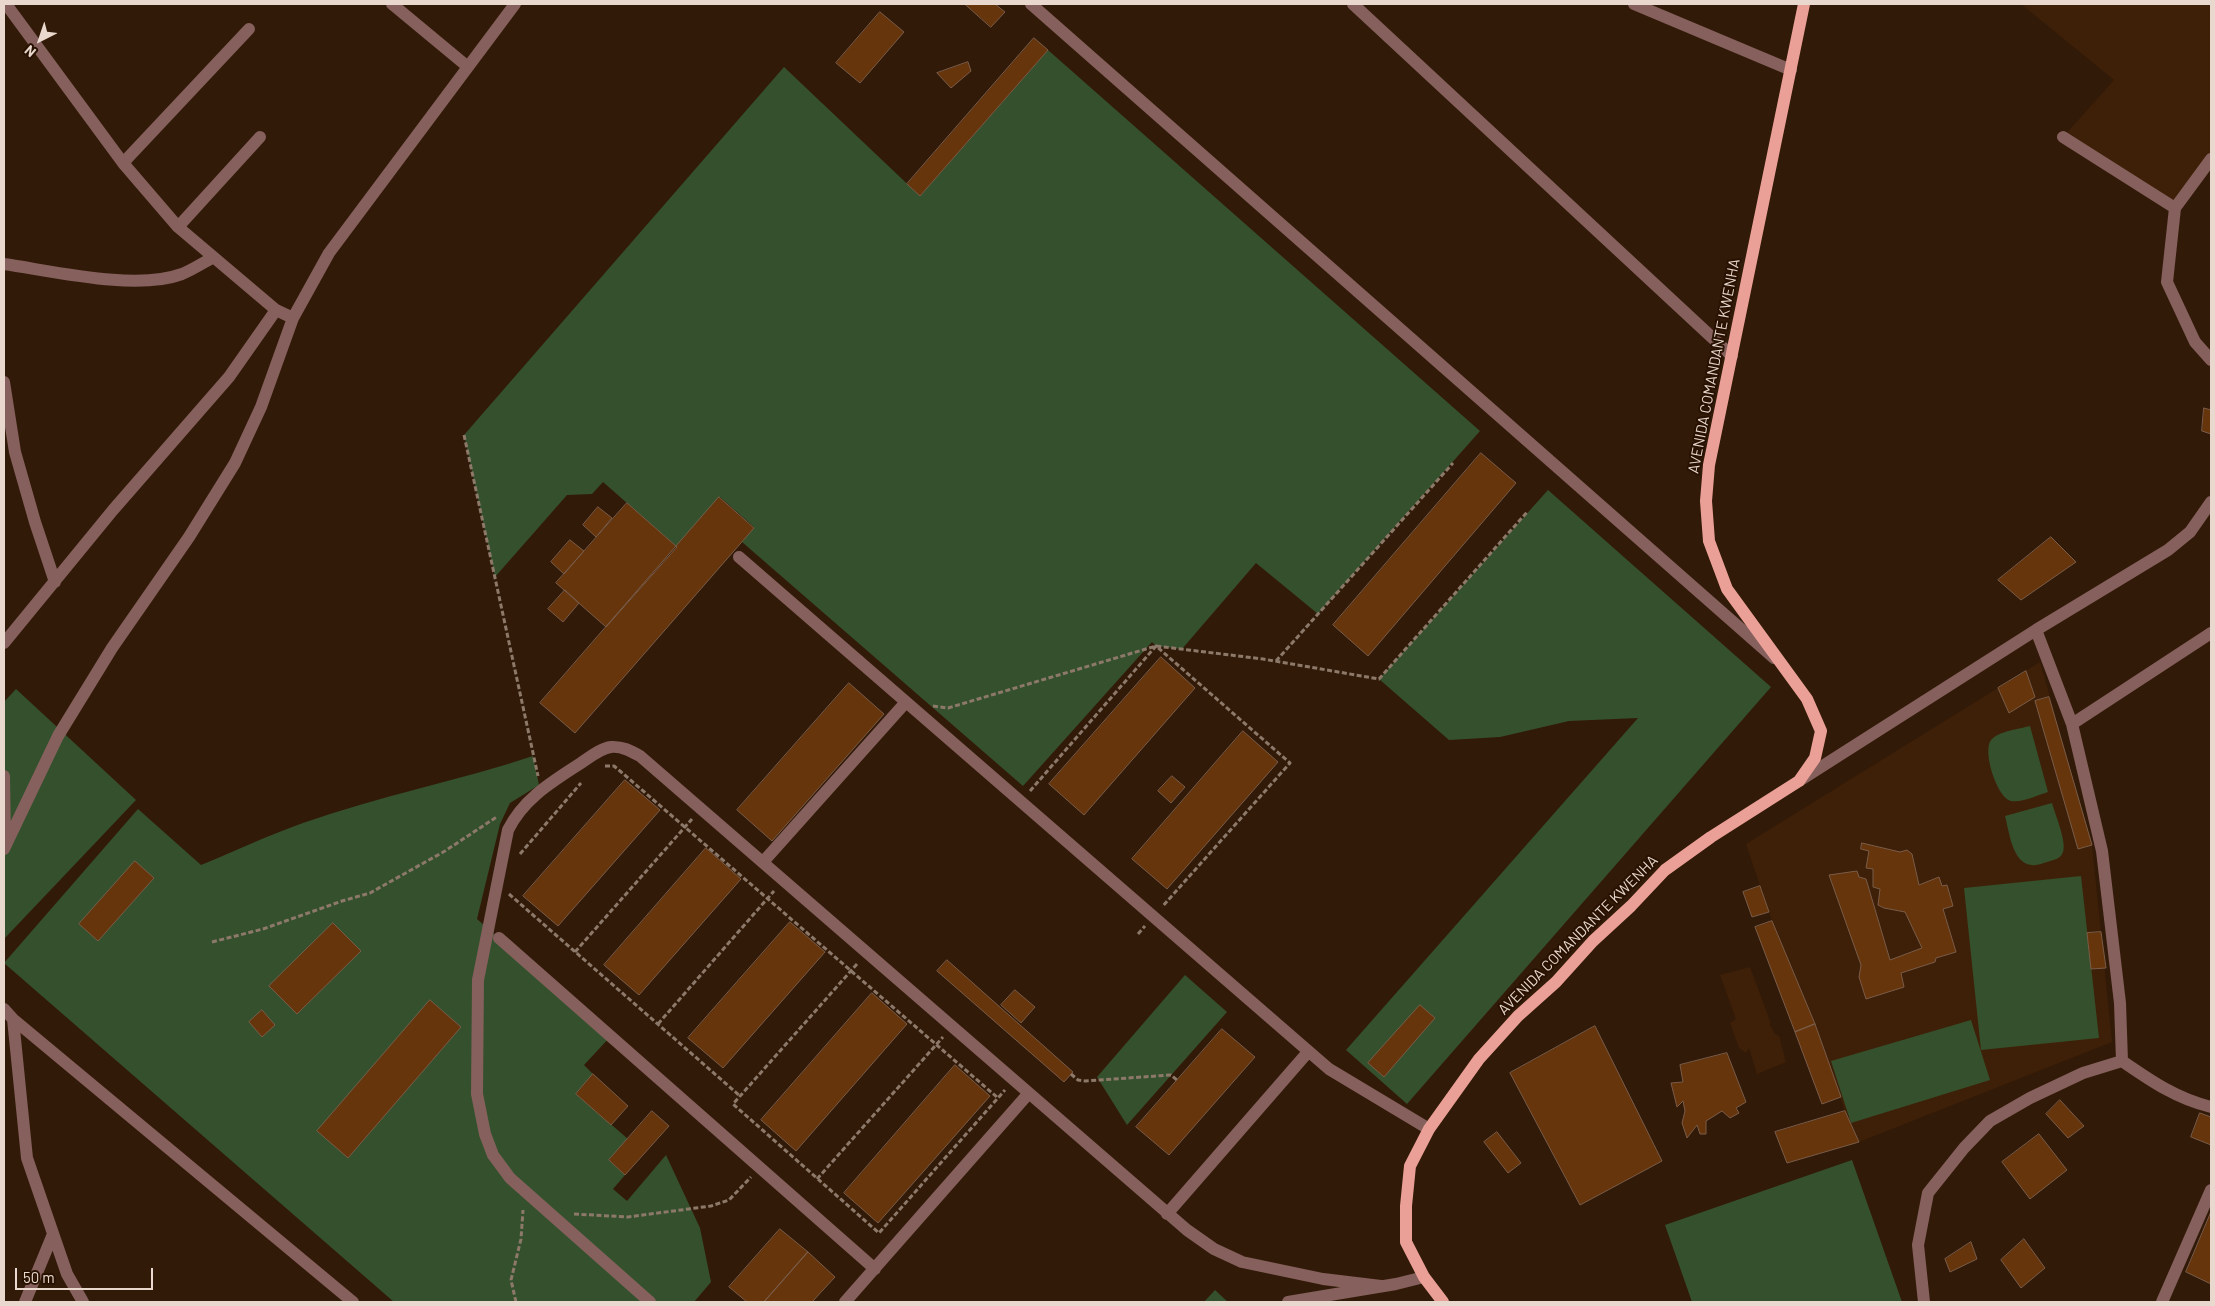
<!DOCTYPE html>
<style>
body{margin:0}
#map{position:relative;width:2215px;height:1306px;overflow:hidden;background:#321a08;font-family:Barlow,sans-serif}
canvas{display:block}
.frame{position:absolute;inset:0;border:5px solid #e9d8cd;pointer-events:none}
.north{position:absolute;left:15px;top:15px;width:50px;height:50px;-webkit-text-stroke:4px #281101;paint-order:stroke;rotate:221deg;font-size:14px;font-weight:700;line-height:20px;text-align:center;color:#e9d8cd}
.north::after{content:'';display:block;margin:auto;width:18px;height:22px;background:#e9d8cd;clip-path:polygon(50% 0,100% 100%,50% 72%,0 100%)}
.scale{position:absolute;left:15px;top:1268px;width:138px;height:22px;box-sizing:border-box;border:2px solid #e9d8cd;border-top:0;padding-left:6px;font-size:15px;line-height:18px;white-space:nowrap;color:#e9d8cd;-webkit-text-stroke:4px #281101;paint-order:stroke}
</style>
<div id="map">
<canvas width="2215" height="1306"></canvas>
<div class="frame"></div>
<div class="north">N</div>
<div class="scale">50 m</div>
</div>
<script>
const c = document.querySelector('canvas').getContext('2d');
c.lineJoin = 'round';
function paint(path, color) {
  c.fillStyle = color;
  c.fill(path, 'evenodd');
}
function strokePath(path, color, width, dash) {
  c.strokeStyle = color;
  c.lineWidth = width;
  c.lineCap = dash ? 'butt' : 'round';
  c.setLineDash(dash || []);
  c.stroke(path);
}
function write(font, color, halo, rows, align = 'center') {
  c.font = font + ' Barlow,sans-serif';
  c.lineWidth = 4;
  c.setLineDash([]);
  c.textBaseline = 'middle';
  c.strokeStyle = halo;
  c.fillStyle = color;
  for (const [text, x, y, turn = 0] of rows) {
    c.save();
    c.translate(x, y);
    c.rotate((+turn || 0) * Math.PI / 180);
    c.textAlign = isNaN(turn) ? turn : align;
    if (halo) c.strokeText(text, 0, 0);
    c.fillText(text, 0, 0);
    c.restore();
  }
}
paint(new Path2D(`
 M2021,4H2211V159L2175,208L2063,137L2114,80Z
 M2040,662L2092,845L2112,1042L1859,1142L1845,1111L1815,1024L1772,921L1746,844Z
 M1750,967L1770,1021V1025L1775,1034L1779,1036L1786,1062L1757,1074L1749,1048L1746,1053L1739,1048L1730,1023L1736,1019L1720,975Z`), '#3e2008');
paint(new Path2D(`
 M1048,50L1480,431L1318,614L1256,563L1182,649L1156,646L1152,642L1023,786L742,542L754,527L720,497L677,547L603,482L592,494L567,495L495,577L464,435L784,67L920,196Z
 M1548,490L1771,687L1407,1104L1346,1050L1638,718L1569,721L1500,737L1449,740L1379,679Z
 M16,689L136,800L4,939V702Z
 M2030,726L2048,792C2038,795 2022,803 2011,801C1997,798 1982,751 1991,740C1999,731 2019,729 2030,726Z
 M533,756L539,785L510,803L500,824L477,919L611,1036L584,1065L593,1074L576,1094L628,1139L609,1160L625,1175L613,1189L627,1201L666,1155L700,1228L711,1282L694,1302H394L4,963L138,809L201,865C235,851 269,835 303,823C379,796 458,781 533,756Z
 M2052,803C2055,814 2067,842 2063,852C2061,859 2053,860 2047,862C2043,863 2036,866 2032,865C2012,864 2009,830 2005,816Z
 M2081,876L2099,1038L1981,1050L1964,888Z
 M1185,975L1227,1012L1127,1125L1097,1077Z
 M1971,1020L1990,1080L1851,1123L1831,1061Z
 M1852,1160L1902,1302H1692L1665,1225Z
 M1215,1290L1228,1302H1204Z`), '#35502c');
const building = new Path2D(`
 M965,4H995L1005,12L991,27Z
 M880,12L904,32L860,83L836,63Z
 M1034,38L1048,50L920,196L907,184Z
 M968,62L971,71L951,88L937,73Z
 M2204,408L2211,410V434L2202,431Z
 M1481,453L1516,483L1368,656L1333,625Z
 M719,497L754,528L575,733L540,703Z
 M627,503L677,547L606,627L556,583Z
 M598,507L612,518L596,537L583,525Z
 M2051,537L2076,562L2021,600L1998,580Z
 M570,540L584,551L564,574L551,562Z
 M565,590L579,603L563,622L548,609Z
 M1161,657L1195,688L1084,815L1049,784Z
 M2026,671L2035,697L2009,713L1998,688Z
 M849,683L884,714L772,841L737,810Z
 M2049,697L2092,845L2078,849L2035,701Z
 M1243,731L1278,762L1167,889L1132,859Z
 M1172,776L1185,787L1171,803L1158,791Z
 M625,780L660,810L558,926L523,896Z
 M1862,843L1900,852L1907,850L1912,854L1919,885L1939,877L1942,886L1947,885L1953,906L1943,909L1956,952L1936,958L1935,962L1901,973L1904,987L1866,999L1859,977L1861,965L1829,875L1857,871L1859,877L1866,879L1890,960L1922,948L1905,912L1884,908L1878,905L1880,889L1873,887V869L1866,868L1869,851L1861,849Z
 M706,848L741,879L639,995L604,965Z
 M135,861L154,878L98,941L79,924Z
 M1760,886L1769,912L1752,917L1743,892Z
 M1772,921L1815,1024L1795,1032L1755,927Z
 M790,922L825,952L723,1068L688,1038Z
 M333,923L361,951L297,1014L269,986Z
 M2101,932L2106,968L2091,969L2087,933Z
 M947,960L1073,1072L1064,1082L937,971Z
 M1015,990L1035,1007L1021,1023L1001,1005Z
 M872,993L907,1024L796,1151L761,1120Z
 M430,1000L461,1027L348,1158L317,1131Z
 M1420,1005L1435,1018L1384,1077L1368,1063Z
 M262,1010L275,1025L262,1037L249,1022Z
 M1815,1024L1841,1097L1822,1104L1795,1032Z
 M1595,1026L1662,1161L1580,1205L1510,1073Z
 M1222,1029L1255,1057L1169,1155L1136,1127Z
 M1727,1053L1746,1102L1736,1108L1739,1113L1730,1118L1722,1111L1706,1121V1134H1700L1697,1125L1687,1138L1682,1123L1685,1111L1683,1101L1677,1107L1671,1083L1683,1082L1680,1065Z
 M955,1065L990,1096L878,1223L844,1193Z
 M593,1074L628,1106L611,1125L576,1094Z
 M2060,1100L2084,1126L2068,1138L2046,1114Z
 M652,1111L669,1126L625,1175L609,1160Z
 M1845,1111L1859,1142L1787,1163L1775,1132Z
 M2200,1113L2211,1117V1145L2191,1137Z
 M1497,1132L1521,1163L1508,1173L1484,1142Z
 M2039,1134L2067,1170L2030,1199L2002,1162Z
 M2211,1212V1284L2186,1272Z
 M780,1229L808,1252L764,1302H747L729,1287Z
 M2024,1239L2045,1268L2021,1288L2001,1260Z
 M1971,1242L1977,1259L1950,1272L1945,1259Z
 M808,1252L835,1277L812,1302H764Z`);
paint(building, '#66350c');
strokePath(building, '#795c49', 1);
strokePath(new Path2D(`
 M464,435L538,776
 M1276,661L1453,463
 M933,706L948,708L1156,646L1263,659L1379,679L1528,511
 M605,766H614L620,771L998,1098
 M1030,791L1156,646L1290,763L1162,907
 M520,854L581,783
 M509,894L740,1096
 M1138,934L1145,926
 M212,942L263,929L342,901L370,893L445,851L498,816
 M575,952L692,819
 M857,964L733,1104L879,1233L1005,1090
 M658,1024L774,891
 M1071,1074L1078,1080L1085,1081L1171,1075L1177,1080
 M817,1179L943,1037
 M574,1214L628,1217L711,1206L729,1200L751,1177
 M516,1302L511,1280L521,1239L523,1210`), '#8d796a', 3, [5, 2.5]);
strokePath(new Path2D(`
 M6,4L123,163L178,227L276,310L293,318
 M392,4L468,67
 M1031,4L1774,658
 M1353,4L1732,356
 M1634,4L1791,70
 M2063,137L2175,208
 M2211,159L2175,208L2167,282L2195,342L2211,360
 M123,163L249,29
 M178,227L260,137
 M4,264C53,271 136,291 182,274C192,270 203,263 212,258
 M4,382L15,452L35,522L55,582
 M739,557L1329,1069L1429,1129
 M4,643L113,510L229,377L276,310
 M2072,724L2211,633
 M4,776L5,843
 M1799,781L2036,630L2168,550L2190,532L2211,502
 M4,849L58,736L112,648L189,537L235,463L261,407L293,318L329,253L515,4
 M763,862L906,702
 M499,938L875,1269
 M4,1009L13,1019L353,1302
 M13,1019L27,1158L67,1274L83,1302
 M2122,1061C2151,1081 2177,1099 2211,1107
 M1167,1214L1308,1052
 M25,1302L53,1234
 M650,1302L510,1178L493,1155L485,1134L477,1094L478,980L508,830C524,798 552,782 581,763C590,757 601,748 611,747C622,746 631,751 640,756L1187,1230L1214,1249L1242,1262L1323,1279L1381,1286
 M845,1302L1029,1093
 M1288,1302L1396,1284L1424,1277
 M1924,1302L1918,1245L1928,1193L1964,1148L1990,1121L2030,1098L2083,1073L2122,1061L2120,1003L2102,851L2072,724L2036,630
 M2162,1302L2211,1190`), '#85605c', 12);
strokePath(new Path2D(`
 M1443,1302L1424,1277L1406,1242V1206L1410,1166L1429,1129L1479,1059L1518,1016L1556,982L1593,941L1631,906L1665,870L1711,837L1799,781L1815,758L1821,731L1807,699L1727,589L1709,541L1706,501L1709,465L1804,4`), '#eba097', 12);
write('15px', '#e9d8cd', '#281101', [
 ["AVENIDA COMANDANTE KWENHA",1714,366,-79],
 ["AVENIDA COMANDANTE KWENHA",1578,935,-45]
]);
</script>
